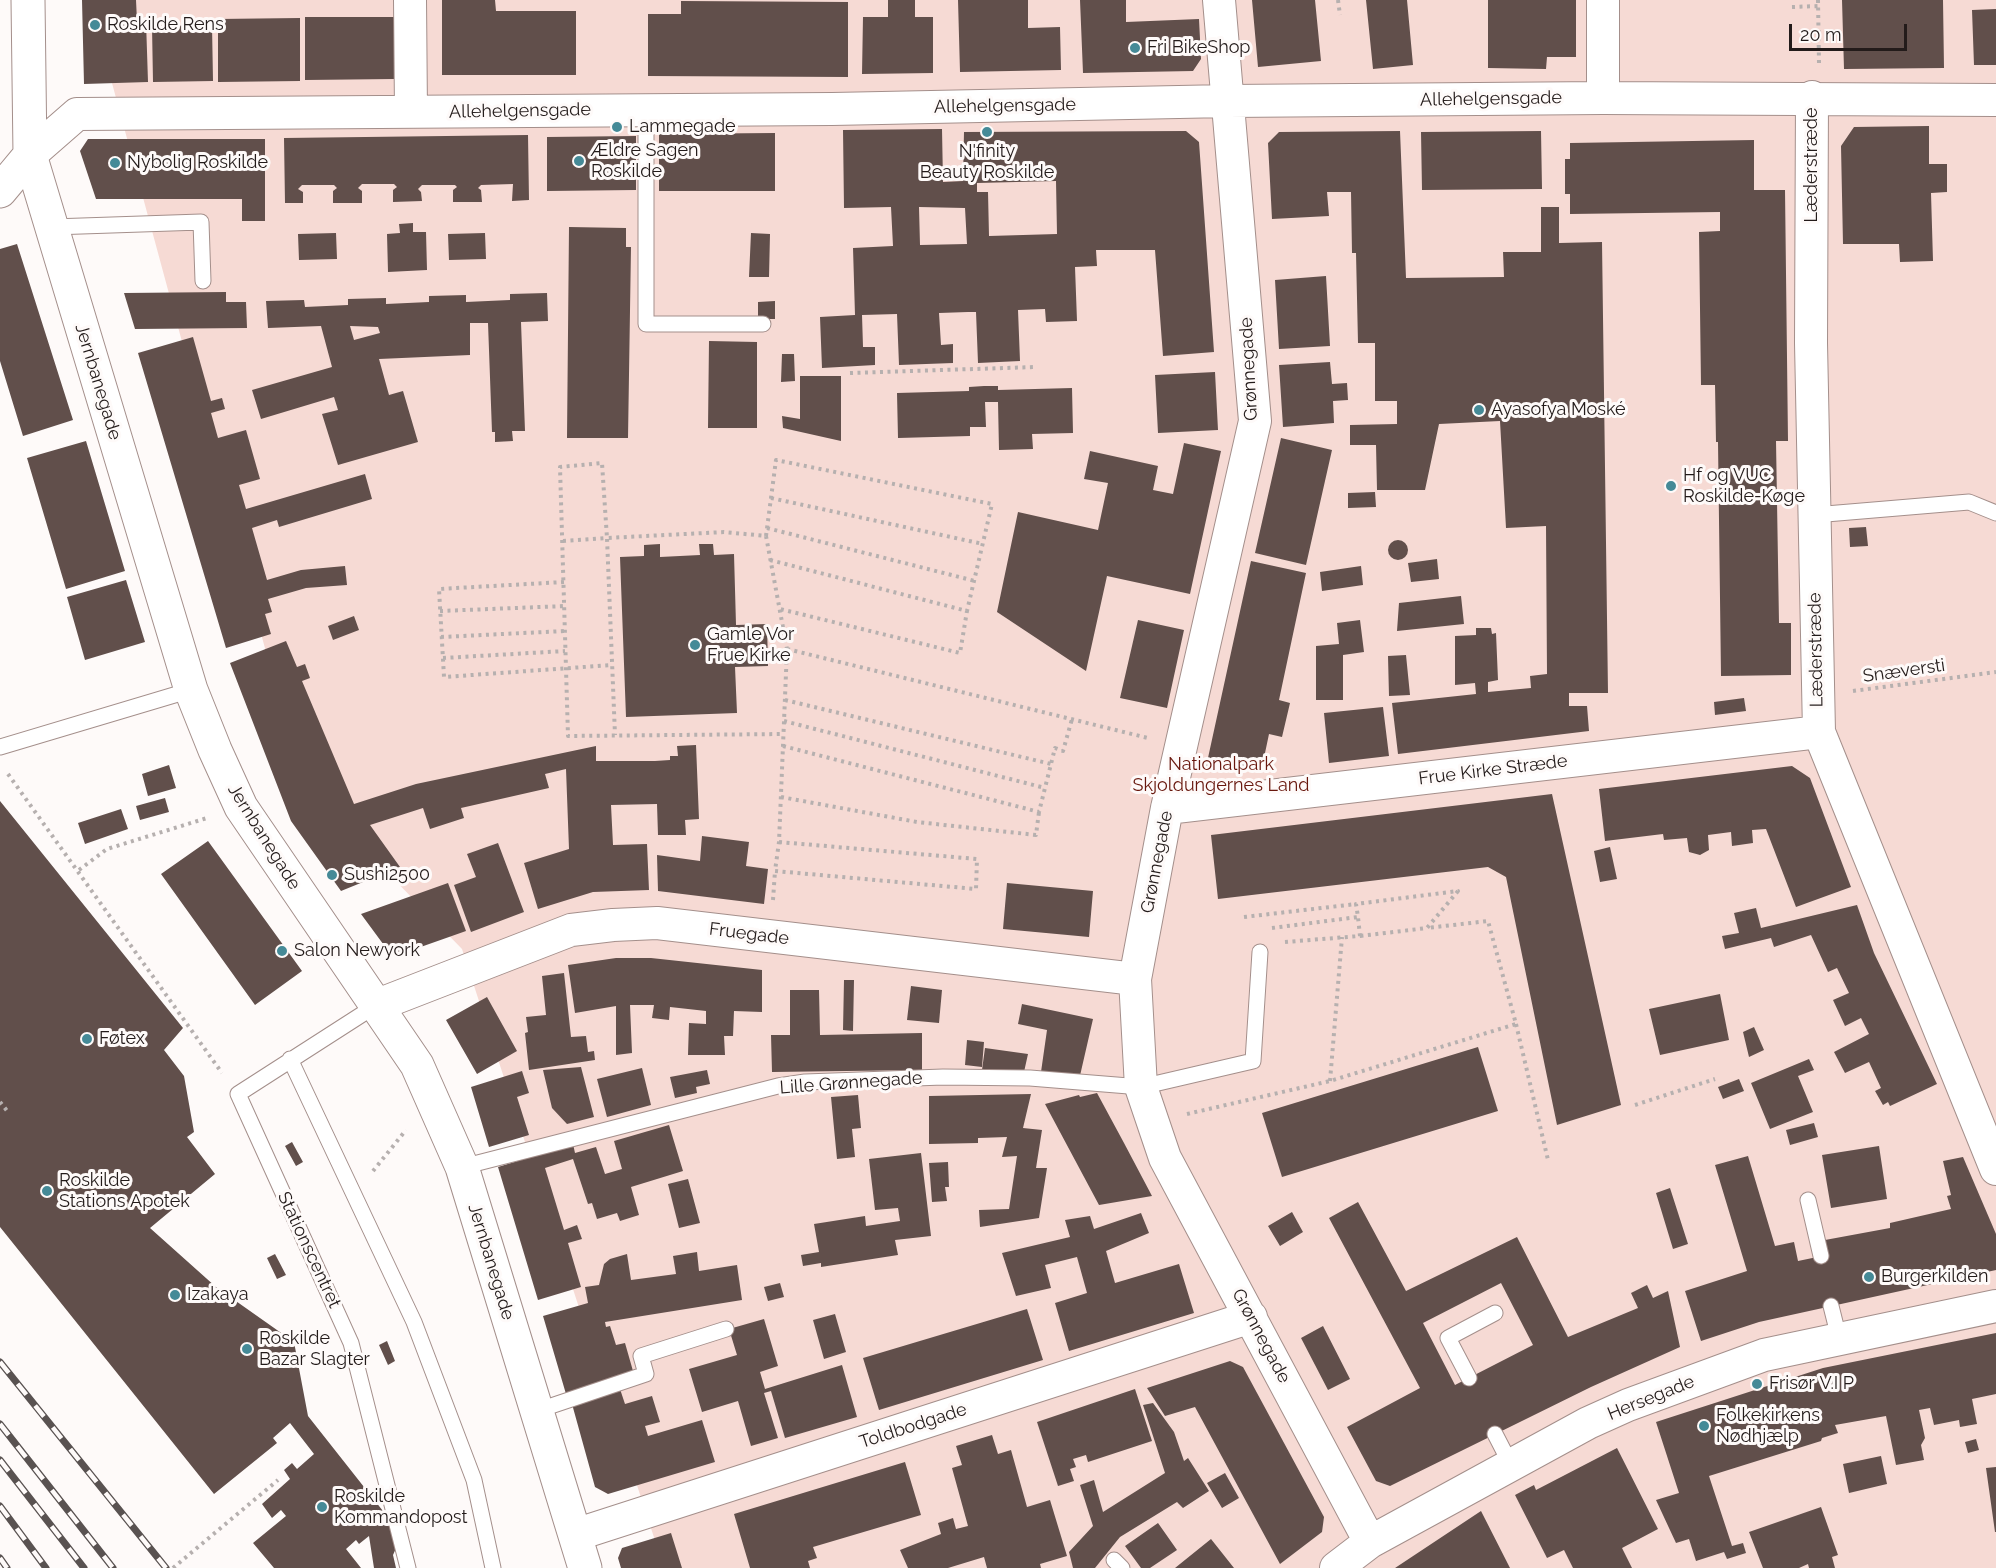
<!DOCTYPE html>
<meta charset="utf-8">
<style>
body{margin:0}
#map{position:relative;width:1996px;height:1568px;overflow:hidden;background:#fefaf9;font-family:Raleway,sans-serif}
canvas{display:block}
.scale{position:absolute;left:1789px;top:24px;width:118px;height:27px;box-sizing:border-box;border:3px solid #231b1a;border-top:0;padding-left:8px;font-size:18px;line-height:21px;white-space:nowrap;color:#231b1a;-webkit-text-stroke:4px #fefaf9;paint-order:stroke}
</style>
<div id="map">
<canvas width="1996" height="1568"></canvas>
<div class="scale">20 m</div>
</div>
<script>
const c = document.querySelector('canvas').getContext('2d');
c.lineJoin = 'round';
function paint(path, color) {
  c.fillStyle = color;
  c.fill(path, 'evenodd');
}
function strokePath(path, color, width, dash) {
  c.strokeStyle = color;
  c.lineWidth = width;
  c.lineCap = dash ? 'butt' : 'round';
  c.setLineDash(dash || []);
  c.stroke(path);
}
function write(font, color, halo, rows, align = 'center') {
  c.font = font + ' Raleway,sans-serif';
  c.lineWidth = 6;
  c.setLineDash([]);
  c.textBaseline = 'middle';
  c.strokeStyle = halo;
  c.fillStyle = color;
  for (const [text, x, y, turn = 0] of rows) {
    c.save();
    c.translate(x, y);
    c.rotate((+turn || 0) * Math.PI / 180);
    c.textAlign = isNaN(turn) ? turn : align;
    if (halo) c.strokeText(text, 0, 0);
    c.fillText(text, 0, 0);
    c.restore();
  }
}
paint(new Path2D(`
 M99,0H1996V1568H664L462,949L302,785L99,35Z`), '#f6dad4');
paint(new Path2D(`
 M82,0H136L137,21H146L148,82L84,84Z
 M442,0H495L496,11H576V75H442Z
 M888,0H915V17H933V73L862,74L863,17H888Z
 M958,0H1028V28L1060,27L1061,70L960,72Z
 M1080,0H1126V22L1199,19L1201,59L1193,71L1083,73Z
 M1252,0H1315L1321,61L1258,67Z
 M1366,0H1407L1413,65L1373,69Z
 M1488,0H1576V57H1547L1546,69L1488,68Z
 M1842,0H1943L1944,68L1844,69Z
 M681,1L848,2V77L648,76V14H681Z
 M1996,9V65H1974L1972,10Z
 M305,17H394V79L305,80Z
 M300,18V81L218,82V19Z
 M212,25L213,81L153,82L152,26Z
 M1929,126V164H1947V192L1931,193L1933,261L1900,262L1899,244H1843L1841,146L1854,127Z
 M942,129L943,182L963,181L964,132L1186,131L1199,142L1214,352L1163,356L1155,250H1096L1097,266L1075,267L1077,321L1046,322L1045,309L1018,310L1020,361L978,363L976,312H968L939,313L941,345L953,344V363L899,365L897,314L862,315L863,347H875V365L822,368L820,317L855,315L853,248L893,246L891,207L844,208L843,130ZM1056,181L1057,234L989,236L988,192H977V183ZM919,207L965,208L967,244L920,245Z
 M1400,131L1406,278L1504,277L1503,252H1541V207H1559V243L1602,242L1608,693H1569V706H1587L1589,731L1398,754L1392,703L1476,694L1475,683L1455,685V636L1476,635V628H1491L1492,634L1496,633L1498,680L1488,682V692L1531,688L1530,676L1547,674L1546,526L1506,528L1500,421L1439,424L1425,490H1377L1376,445H1350V425L1397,424V401H1375V343H1358L1356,253H1352L1351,192H1327L1329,216L1272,219L1268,143L1279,132Z
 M1541,131L1542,189L1422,190L1421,132Z
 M775,133V191H659V134Z
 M528,135L529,200L512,201L513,184L481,185L478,188L481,190L482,202H453V190L457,187L455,185H422L418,189L421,192L422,201L393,202V190L397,187L394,184H362L358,188L362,191V203H333V191L337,188L334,185H302L298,189L303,192V203H285L284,138Z
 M636,136V190L547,191V137Z
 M88,139H265V221H242V199H96L80,151Z
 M1754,140V190H1785L1788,441H1776L1779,623H1791V675L1721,676L1718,442H1716L1715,385H1701L1699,232L1720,231V212L1570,214V194H1565V159H1570V143Z
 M413,223V232H426L427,270L388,272L387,234L400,233L399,224Z
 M569,227L626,228V247H631L628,438H567Z
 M336,233L337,259L299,260L298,234Z
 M485,233L486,259L449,260L448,234Z
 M751,233L770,234L769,277H749Z
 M17,244L73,420L23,436L0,361V249Z
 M1326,276L1330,346L1279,349L1275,280Z
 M226,292V302H246L247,328L135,329L124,293Z
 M547,293L548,321L521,322L525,431H512L513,441L495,442V432H492L488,323H470V355L379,359L389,395L403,391L418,442L338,465L322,414L338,410L334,397L261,419L252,390L332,367L321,326L268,328L266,301L304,300L305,307L348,305V299L386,298V304L429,302V296L466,295V302L510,300V294ZM350,326L378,327L380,333L354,340Z
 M775,301V319H758V302Z
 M193,337L211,401L222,398L225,409L211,413L218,438L246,430L260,479L239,485L246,509L365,474L372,499L279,527L277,520L252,528L267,580L301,570L345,566L347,585L306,588L268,599L272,612L265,614L271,634L226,648L138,353Z
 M709,341L757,342V428H708Z
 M782,354H794L795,381L781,382Z
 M1330,362L1332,384L1347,383L1348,400L1333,401L1334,423L1283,427L1279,365Z
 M1215,372L1218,430L1158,433L1155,375Z
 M800,376H841V441L783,428L782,416L800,419Z
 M984,386H998V390L1072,388L1073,433L1032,434L1033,449L999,450L998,402H985L986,427H970V436L898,438L897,393L969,391V387Z
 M1281,438L1332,450L1306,565L1255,553Z
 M86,441L125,571L66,589L27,458Z
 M1184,443L1221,451L1190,594L1107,576L1086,671L997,612L1018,512L1098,530L1108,483L1084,479L1090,451L1158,466L1153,490L1173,494Z
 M1375,492L1376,507L1348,508V493Z
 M1866,527L1868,546L1850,547L1849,528Z
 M1388 550a10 10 0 1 1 20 0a10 10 0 1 1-20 0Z
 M660,544V557L700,555L699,544H713L714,555L734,554L736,625L767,624L768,666L735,667L737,713L626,717L620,557L644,556V545Z
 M1437,559L1439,579L1411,582L1408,563Z
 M1251,561L1306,573L1279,700L1290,703L1282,737L1269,734L1261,772L1206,767Z
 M1361,566L1363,585L1322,591L1320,572Z
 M126,580L145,642L85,660L67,597Z
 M1461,596L1464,624L1397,631L1399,603Z
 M354,616L359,630L333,640L328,626Z
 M1138,620L1184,630L1167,708L1120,698Z
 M1360,620L1364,652L1343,655V700H1316V646L1339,644L1337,623Z
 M286,641L297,667L305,664L310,678L302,681L354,804L416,784L596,746V761H655L670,760V756H678L677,746L696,745L699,819L685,820L686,835H658L657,804L611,805L613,845L647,844L649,890L593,892L538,909L524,863L569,849L566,769L545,774L549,788L461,808L464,818L430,829L423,808L370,825L400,867L341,891L291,821L230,663Z
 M1406,655L1410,695L1389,696L1388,656Z
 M1744,698L1746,711L1715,715L1714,702Z
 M1383,707L1389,756L1329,763L1324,713Z
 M169,765L176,788L148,796L142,774Z
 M1792,766L1810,778L1851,887L1796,907L1766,829L1752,830L1753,843L1732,846L1731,832L1708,835L1709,850L1700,855L1689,852L1687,838L1664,840L1663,834L1605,841L1599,789Z
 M1552,794L1621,1105L1557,1125L1506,877L1488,867L1218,899L1211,835Z
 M165,798L169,812L140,820L136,806Z
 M0,801L183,1028L164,1050L184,1076L194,1132L187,1137L215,1174L150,1228L216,1287L294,1342L308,1416L394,1525L397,1546L393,1555L396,1568H374L369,1536L359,1544L356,1540L346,1549L361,1568H274L253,1543L286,1516L281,1510L272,1518L262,1504L290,1479L284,1470L292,1463L297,1469L314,1454L290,1423L273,1438L277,1443L214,1494L0,1227Z
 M121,809L128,829L85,844L78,823Z
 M702,836L749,842L746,866L768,869L764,904L658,891L657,855L700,861Z
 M208,841L302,971L255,1005L161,874Z
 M498,843L524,912L471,932L454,885L476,877L467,854Z
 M1610,847L1617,879L1600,882L1594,851Z
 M448,883L466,931L398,955L389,952L361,914Z
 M1007,883L1093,891L1089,937L1003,929Z
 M1857,905L1874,953L1937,1084L1890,1106L1888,1102L1883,1105L1875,1091L1881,1088L1869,1062L1845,1073L1834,1052L1869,1034L1861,1018L1845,1026L1833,1000L1849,993L1837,968L1828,972L1811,935L1774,947L1771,938L1725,949L1722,936L1739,933L1734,913L1756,908L1761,928Z
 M616,958H651L762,970V1012L734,1011L733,1036H724L725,1055H688L689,1023L706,1024V1011L670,1007L669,1020L652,1018L654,1005H630L632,1053L616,1055V1006L575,1013L568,965Z
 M564,973L571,1037L586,1036L588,1052L594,1051L595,1060L529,1070L525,1033L528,1032L526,1017L546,1015L542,976Z
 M844,980H854L853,1031L843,1030Z
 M911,986L942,990L939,1023L907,1020Z
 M790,990H819L820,1035L922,1033V1070L772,1072L771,1035H790Z
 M1720,994L1729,1040L1660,1055L1649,1009Z
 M487,997L517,1051L477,1074L446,1020Z
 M1022,1004L1093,1019L1079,1080L1041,1072L1047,1030L1018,1024Z
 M1754,1027L1764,1050L1749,1057L1743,1032Z
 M967,1040L984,1042L982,1067L965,1065Z
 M1478,1047L1498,1111L1282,1177L1262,1113Z
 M985,1048L1028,1054L1024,1072L982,1070Z
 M1809,1059L1814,1070L1798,1076L1813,1112L1770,1129L1751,1083Z
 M581,1067L594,1117L567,1124L552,1108L543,1070Z
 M642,1068L651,1105L607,1117L597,1079Z
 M707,1070L710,1084L696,1087L697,1093L675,1098L670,1077Z
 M522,1071L529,1093L517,1097L529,1135L489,1147L471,1087Z
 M1739,1079L1744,1091L1723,1099L1718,1087Z
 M1097,1093L1124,1143L1152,1196L1099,1205L1045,1104L1079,1095L1080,1097Z
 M1031,1094L1023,1128L1042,1130L1036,1168H1047L1039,1218L980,1227L979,1210L1009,1209L1017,1156L1002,1157L1007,1137L978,1138V1143L929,1144V1096Z
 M858,1095L861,1128L852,1129L855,1157L837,1159L831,1097Z
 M1814,1123L1818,1137L1790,1145L1786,1130Z
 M669,1125L683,1171L631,1187L639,1215L620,1221L617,1213L597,1219L592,1203L588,1204L573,1159L545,1168L564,1230L577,1225L582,1239L568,1243L581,1287L538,1300L498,1167L573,1144L575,1153L596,1147L605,1174L622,1169L614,1141Z
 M292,1142L303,1162L296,1166L285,1146Z
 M1879,1146L1887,1199L1831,1208L1822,1155Z
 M921,1153L931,1236L895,1240L898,1255L821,1267V1263L803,1266L801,1255L819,1252L814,1224L865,1216L866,1226L900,1221L898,1208L875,1210L869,1159Z
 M1748,1156L1775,1246L1794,1242L1798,1261L1827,1255L1825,1240L1890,1228V1223L1951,1209L1947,1196L1951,1195L1943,1161L1963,1157L1996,1234V1270L1759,1322L1701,1341L1685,1291L1747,1271L1715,1165Z
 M948,1162L949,1187H945L947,1201L932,1202L929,1163Z
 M688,1179L700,1223L679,1228L668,1184Z
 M1670,1188L1688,1244L1673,1249L1656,1193Z
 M1358,1202L1406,1291L1517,1237L1568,1337L1638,1308L1631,1293L1647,1285L1653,1298L1668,1291L1680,1347L1591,1387L1390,1486L1376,1481L1347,1427L1420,1388L1329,1218ZM1501,1283L1533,1345L1455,1385L1423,1323Z
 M1292,1212L1303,1232L1280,1246L1268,1226Z
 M1141,1213L1149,1233L1106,1251L1115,1283L1179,1264L1194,1313L1069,1351L1055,1303L1087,1293L1077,1257L1045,1265L1051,1288L1016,1296L1002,1253L1070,1237L1065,1220L1090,1216L1094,1229Z
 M697,1252L699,1271L737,1265L742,1300L605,1322L606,1327L610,1326L616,1345L625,1343L633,1371L566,1394L543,1316L588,1303L585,1287L599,1285L604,1264L610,1259L627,1254L631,1280L676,1274L673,1256Z
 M275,1254L286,1275L277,1279L267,1258Z
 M780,1283L784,1297L768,1301L764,1287Z
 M1027,1309L1043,1360L879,1410L863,1358Z
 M835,1314L846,1352L824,1359L813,1320Z
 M764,1319L778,1366L760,1372L765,1389L842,1365L857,1417L785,1438L771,1391L764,1393L778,1438L751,1446L738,1401L702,1412L689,1369L737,1355L729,1329Z
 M1323,1326L1350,1379L1328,1390L1301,1338Z
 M1996,1333V1394L1972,1399L1977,1424L1960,1427L1959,1420L1934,1425L1930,1408L1919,1410L1925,1438L1921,1445L1924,1460L1896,1465L1886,1416L1835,1425L1838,1433L1822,1438L1821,1441L1709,1476L1732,1546L1743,1543L1746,1553L1727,1559L1724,1552L1696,1561L1689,1539L1676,1543L1656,1500L1679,1493L1656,1422L1823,1368Z
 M387,1341L395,1361L388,1365L379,1345Z
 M1230,1361L1243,1367L1324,1517L1322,1532L1280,1564L1195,1407L1165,1416L1147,1388Z
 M620,1389L625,1404L652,1396L660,1422L645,1426L648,1436L702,1420L715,1462L608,1494L595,1487L572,1404Z
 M1135,1389L1152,1441L1088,1462L1086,1455L1073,1459L1076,1467L1070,1469L1074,1481L1058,1486L1037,1422Z
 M1153,1403L1174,1432L1184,1461L1188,1458L1209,1491L1183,1508L1177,1502L1120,1537L1095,1568H1073L1069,1552L1093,1526L1080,1485L1094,1480L1103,1512L1165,1473L1143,1405Z
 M992,1435L998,1454L1011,1450L1027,1507L1050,1500L1067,1556L1040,1564L1041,1568H987L984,1557L948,1568H908L900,1550L941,1534L938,1523L953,1518L956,1529L968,1526L952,1468L962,1465L956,1446Z
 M1976,1439L1979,1450L1968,1453L1965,1442Z
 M1617,1448L1658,1529L1622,1548L1632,1568H1573L1564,1550L1547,1558L1515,1495L1534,1485L1536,1490Z
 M1881,1456L1887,1484L1849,1493L1843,1464Z
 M905,1462L921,1515L813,1547L817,1558L808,1561L810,1568H750L734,1514Z
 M1996,1467V1532H1995L1986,1468Z
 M1225,1473L1239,1498L1222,1508L1207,1483Z
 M1821,1507L1838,1555L1832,1557L1835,1568H1809L1808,1564L1799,1568H1763L1749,1532Z
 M1481,1511L1510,1568H1395Z
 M1158,1523L1177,1550L1150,1568H1141L1125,1546Z
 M671,1533L682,1568H621L618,1558L622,1548Z
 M1211,1539L1234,1568H1175Z`), '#614f4b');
const service = new Path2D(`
 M646,109V324H763
 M52,227L201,222L203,281
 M1814,515L1969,502L1996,513
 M0,747L191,690
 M375,1006L238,1094L351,1343L408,1568
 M290,1059L414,1322L474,1480L493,1568
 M462,1167L778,1086L805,1082L943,1077L1030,1078L1141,1087L1253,1061L1260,952
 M1808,1200L1821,1256
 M1831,1306L1839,1338
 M1469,1378L1448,1338L1495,1313
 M536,1411L646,1374L641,1356L726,1329
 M1495,1434L1511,1465
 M1114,1560L1122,1568`);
const minor = new Path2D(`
 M410,0L411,112
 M1219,0L1255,421L1167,808L1135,979L1141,1087L1165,1158L1370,1542
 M1603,0V98
 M1812,97L1811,343L1819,732L1996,1169
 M30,155L77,114L832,109L1228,101L1603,98L1996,100
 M1167,808L1819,732
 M375,1006L571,930L613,925L657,923L1135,979
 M575,1535L1251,1317
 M1336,1568L1370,1542L1588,1423L1628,1405L1764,1355L1996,1306`);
const tertiary = new Path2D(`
 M30,155L191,690L215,750L241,807L417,1065L462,1167L585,1568`);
const secondary = new Path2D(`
 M0,191L30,155L28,0`);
strokePath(service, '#a48f8b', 17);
strokePath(minor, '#a48f8b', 34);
strokePath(tertiary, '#a48f8b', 35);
strokePath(secondary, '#a48f8b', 35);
strokePath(new Path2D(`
 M1338,0L1340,15
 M1818,0L1819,63
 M1792,7L1818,6
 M850,373L1036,367
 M771,498L983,544
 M767,528L975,581
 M766,536L776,460L992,504L967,611
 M563,541L607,538L615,735
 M770,560L967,611L960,653L780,609
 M564,582L439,589L444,677L612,665
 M440,611L565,606
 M441,637L565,631
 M787,649L1148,738
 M443,658L565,651
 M1853,691L1996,672
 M785,700L1051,764
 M784,721L1045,788
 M783,746L1039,812L1055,748L1063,751L1072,719
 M8,774L222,1073
 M781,797L917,822L1036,835L1039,812
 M779,842L977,859L976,889L775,871L779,842L787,649L766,536L724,532L607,538L602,463L560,467L568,736L784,734
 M79,870L107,849L207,818
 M773,900L775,871
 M1244,917L1356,904
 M1272,928L1358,917L1356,904L1458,891L1427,928L1360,936
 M1285,942L1360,936L1358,917
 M1516,1024L1548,1160
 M1330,1081L1342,937
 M0,1102L8,1112
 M1635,1105L1715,1079
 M1187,1114L1330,1081L1516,1024L1488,921L1427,928
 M373,1171L406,1130
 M173,1568L278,1480`), '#b6b0af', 4, [3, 4.5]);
strokePath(service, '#fff', 15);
strokePath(minor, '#fff', 32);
strokePath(tertiary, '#fff', 33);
strokePath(secondary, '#fff', 33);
const rail = new Path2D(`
 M0,1362L166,1568
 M0,1424L113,1568
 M0,1460L84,1568
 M0,1506L46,1568
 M0,1558L7,1568`);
strokePath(rail, '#595251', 7);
strokePath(rail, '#fefaf9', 4.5, [14]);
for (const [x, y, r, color] of [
 [95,25,6,"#458a97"],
 [1135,48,6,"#458a97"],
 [617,127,6,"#458a97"],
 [987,132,6,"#458a97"],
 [579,161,6,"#458a97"],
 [115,163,6,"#458a97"],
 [1479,410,6,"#458a97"],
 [1671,486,6,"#458a97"],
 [695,645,6,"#458a97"],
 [332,875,6,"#458a97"],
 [282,951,6,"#458a97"],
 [87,1039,6,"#458a97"],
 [47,1191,6,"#458a97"],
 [1869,1277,6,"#458a97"],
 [175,1295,6,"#458a97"],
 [247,1349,6,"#458a97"],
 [1757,1384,6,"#458a97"],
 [1704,1426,6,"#458a97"],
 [322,1507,6,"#458a97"]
]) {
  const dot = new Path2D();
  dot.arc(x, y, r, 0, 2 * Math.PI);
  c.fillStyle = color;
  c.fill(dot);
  strokePath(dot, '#fefaf9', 2);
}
write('18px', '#231b1a', '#fefaf9', [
 ["Roskilde Rens",107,25],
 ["Fri BikeShop",1147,48],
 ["Lammegade",629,127],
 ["Ældre Sagen",591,151],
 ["Roskilde",591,172],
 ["N'finity",987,152,"center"],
 ["Beauty Roskilde",987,173,"center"],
 ["Nybolig Roskilde",127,163],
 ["Ayasofya Moské",1491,410],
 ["Hf og VUC",1683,476],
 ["Roskilde-Køge",1683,497],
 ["Gamle Vor",707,635],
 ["Frue Kirke",707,656],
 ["Sushi2500",344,875],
 ["Salon Newyork",294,951],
 ["Føtex",99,1039],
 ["Roskilde",59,1181],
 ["Stations Apotek",59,1202],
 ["Burgerkilden",1881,1277],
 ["Izakaya",187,1295],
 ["Roskilde",259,1339],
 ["Bazar Slagter",259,1360],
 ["Frisør V.I P",1769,1384],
 ["Folkekirkens",1716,1416],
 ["Nødhjælp",1716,1437],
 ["Roskilde",334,1497],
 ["Kommandopost",334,1518]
], 'left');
write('18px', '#231b1a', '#fefaf9', [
 ["Allehelgensgade",1491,99,-1],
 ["Allehelgensgade",1005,106,-1],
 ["Allehelgensgade",520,111,-1],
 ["Læderstræde",1812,165,-90],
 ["Grønnegade",1249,369,-93],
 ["Jernbanegade",98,382,73],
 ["Læderstræde",1816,650,-91],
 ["Snæversti",1904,671,-8],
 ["Frue Kirke Stræde",1493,770,-7],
 ["Jernbanegade",264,837,58],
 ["Grønnegade",1157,862,-79],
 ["Fruegade",749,934,7],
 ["Lille Grønnegade",851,1083,-4],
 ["Stationscentret",309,1250,65],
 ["Jernbanegade",491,1262,73],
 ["Grønnegade",1261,1336,62],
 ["Hersegade",1651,1398,-22],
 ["Toldbodgade",913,1426,-18]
]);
write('18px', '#68170d', '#fefaf9', [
 ["Nationalpark",1221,765],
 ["Skjoldungernes Land",1221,786]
]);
</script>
